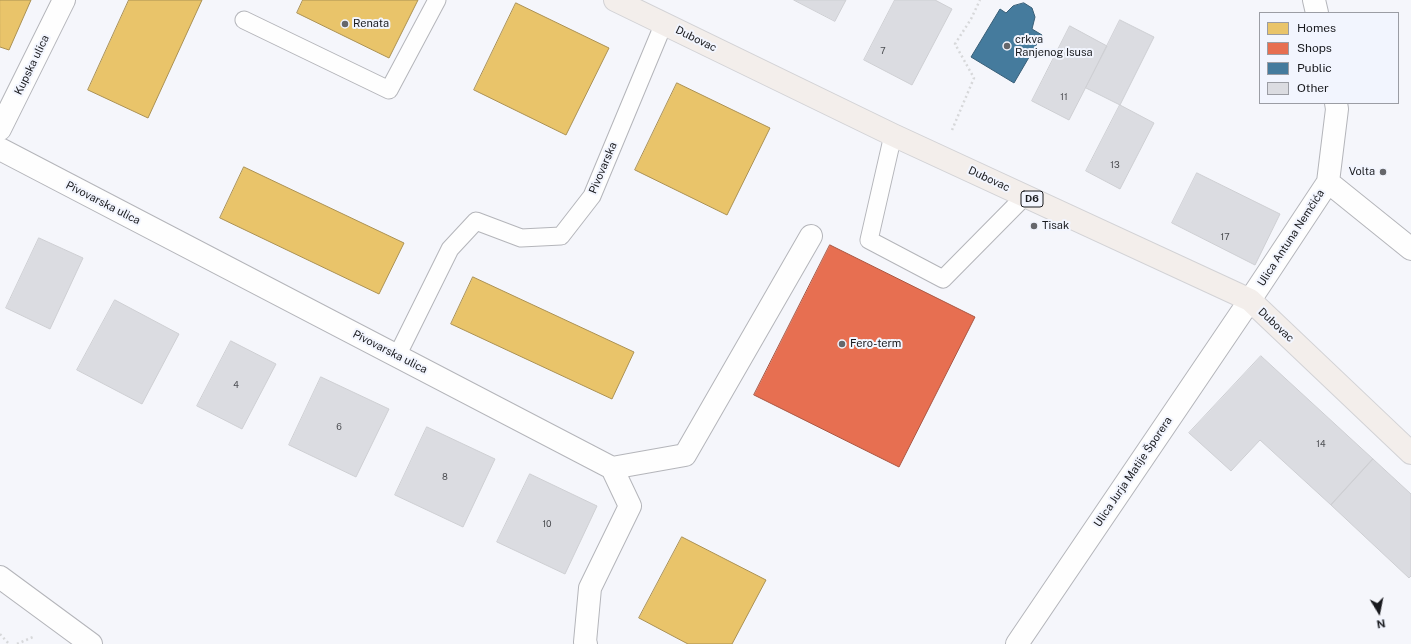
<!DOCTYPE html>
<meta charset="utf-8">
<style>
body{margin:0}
#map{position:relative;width:1411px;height:644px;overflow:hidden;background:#f5f6fb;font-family:"Public Sans",sans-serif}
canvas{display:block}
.legend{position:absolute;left:1259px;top:12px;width:140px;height:92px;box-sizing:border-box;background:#f2f5fe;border:1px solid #9b9da4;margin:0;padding:5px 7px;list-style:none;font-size:12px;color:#191a1e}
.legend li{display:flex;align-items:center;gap:8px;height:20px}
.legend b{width:20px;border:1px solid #9b9da4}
.north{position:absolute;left:1359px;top:592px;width:40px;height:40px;-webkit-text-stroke:3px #f2f5fe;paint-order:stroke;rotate:170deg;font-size:11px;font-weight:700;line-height:16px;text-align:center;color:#191a1e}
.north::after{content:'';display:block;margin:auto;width:14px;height:18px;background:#191a1e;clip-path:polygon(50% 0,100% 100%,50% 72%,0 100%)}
</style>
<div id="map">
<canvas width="1411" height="644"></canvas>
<ul class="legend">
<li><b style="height:11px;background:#e9c46a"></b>Homes</li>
<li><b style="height:11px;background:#e76f51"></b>Shops</li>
<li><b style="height:11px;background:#457b9d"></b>Public</li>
<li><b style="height:11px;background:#dbdce1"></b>Other</li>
</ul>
<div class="north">N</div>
</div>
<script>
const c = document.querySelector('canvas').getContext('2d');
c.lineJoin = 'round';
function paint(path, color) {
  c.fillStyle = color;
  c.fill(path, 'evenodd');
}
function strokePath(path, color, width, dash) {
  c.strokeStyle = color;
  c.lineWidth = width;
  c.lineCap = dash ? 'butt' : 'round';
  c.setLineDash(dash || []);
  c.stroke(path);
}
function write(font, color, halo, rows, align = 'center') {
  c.font = font + ' "Public Sans",sans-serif';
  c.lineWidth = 4;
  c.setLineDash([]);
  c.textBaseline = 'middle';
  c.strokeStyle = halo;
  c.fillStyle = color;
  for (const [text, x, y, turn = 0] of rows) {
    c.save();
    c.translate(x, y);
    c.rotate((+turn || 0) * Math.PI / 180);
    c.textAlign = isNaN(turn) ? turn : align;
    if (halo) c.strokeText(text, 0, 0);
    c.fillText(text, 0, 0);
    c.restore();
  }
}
const homes = new Path2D(`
 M0,0H31L9,50L0,47Z
 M129,0H202L148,118L88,90Z
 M303,0H418L389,58L297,13Z
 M516,3L609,48L566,135L474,90Z
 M677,83L770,128L727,215L635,170Z
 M244,167L404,243L379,294L220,218Z
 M473,277L634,352L612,399L451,324Z
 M682,537L766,580L732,644H688L639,618Z`);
paint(homes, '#e9c46a');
strokePath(homes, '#ab9153', 1);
const shops = new Path2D(`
 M830,245L975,317L899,467L754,395Z`);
paint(shops, '#e76f51');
strokePath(shops, '#a95642', 1);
const public = new Path2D(`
 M1024,3L1032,8L1035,17L1032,29L1042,35L1014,83L971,57L1000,9L1006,13L1013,6Z`);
paint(public, '#457b9d');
strokePath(public, '#385e77', 1);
const building = new Path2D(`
 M794,0H846L835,21Z
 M895,0H935L952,9L912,85L864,60Z
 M1120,20L1154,37L1120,105L1086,88Z
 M1070,26L1107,46L1069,120L1032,101Z
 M1120,105L1154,123L1120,189L1086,171Z
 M1197,173L1280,214L1255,265L1172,223Z
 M39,238L83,258L50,329L6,308Z
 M115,300L179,334L142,404L77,370Z
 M231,341L276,364L242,429L197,406Z
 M1261,356L1373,459L1331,505L1260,440L1231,471L1189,433Z
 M321,377L389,409L356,477L289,445Z
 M427,427L495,459L463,527L395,495Z
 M1373,459L1411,494V576L1409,578L1331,505Z
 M530,474L597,506L565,574L497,542Z`);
paint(building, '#dbdce1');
strokePath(building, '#cecfd3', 1);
const lane = new Path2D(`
 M244,20L389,90L437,0
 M893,135L869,240L943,279L1025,196
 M397,356L450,249L476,221L521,238L561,236L592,196L664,23`);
const street = new Path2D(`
 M1314,0L1317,13
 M0,129L64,0
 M0,149L612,468L630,506L590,588L585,642L586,644
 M1328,182L1411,249
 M612,468L685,455L811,236
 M0,577L91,644
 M1017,644L1250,300L1328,182L1337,109L1336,103`);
const primary = new Path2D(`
 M615,0L893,135L1250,300L1411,453`);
strokePath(lane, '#b4b5ba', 19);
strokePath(street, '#b4b5ba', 24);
strokePath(primary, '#d2d2d5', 24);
strokePath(new Path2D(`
 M952,130L974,78L955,44L971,19L980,0
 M0,634L9,644
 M17,644L33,637`), '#d7d8da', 2.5, [2, 3]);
strokePath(lane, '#fefefe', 17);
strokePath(street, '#fefefe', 22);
strokePath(primary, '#f3eeeb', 22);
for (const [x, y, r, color] of [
 [345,24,4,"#66676b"],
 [1007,46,4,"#66676b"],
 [1383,172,4,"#66676b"],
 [1034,226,4,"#66676b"],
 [842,344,4,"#66676b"]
]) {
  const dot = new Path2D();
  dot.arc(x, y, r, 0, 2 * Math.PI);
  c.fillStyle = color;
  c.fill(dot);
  strokePath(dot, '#f2f5fe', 1.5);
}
write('9px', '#4c4e52', null, [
 ["7",883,51],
 ["11",1064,97],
 ["13",1115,165],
 ["17",1225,237],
 ["4",236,385],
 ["6",339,427],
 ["14",1321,444],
 ["8",445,477],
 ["10",547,524]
]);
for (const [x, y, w] of [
 [1032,199,22]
]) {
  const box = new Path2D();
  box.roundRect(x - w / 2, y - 8, w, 16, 3);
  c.fillStyle = '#f2f5fe';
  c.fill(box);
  strokePath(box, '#191a1e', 1);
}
write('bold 10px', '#191a1e', null, [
 ["D6",1032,199]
]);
write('11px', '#191a1e', '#f2f5fe', [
 ["Renata",353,24],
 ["crkva",1015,40],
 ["Ranjenog Isusa",1015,53],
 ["Volta",1375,172,"right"],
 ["Tisak",1042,226],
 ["Fero-term",850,344]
], 'left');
write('11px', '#191a1e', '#f2f5fe', [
 ["Dubovac",696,39,26],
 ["Kupska ulica",32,65,-64],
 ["Pivovarska",603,168,-67],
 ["Dubovac",989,179,25],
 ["Pivovarska ulica",103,203,27],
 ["Ulica Antuna Nemčića",1291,238,-57],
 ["Dubovac",1276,325,43],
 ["Pivovarska ulica",390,352,27],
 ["Ulica Jurja Matije Šporera",1133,472,-56]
]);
</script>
